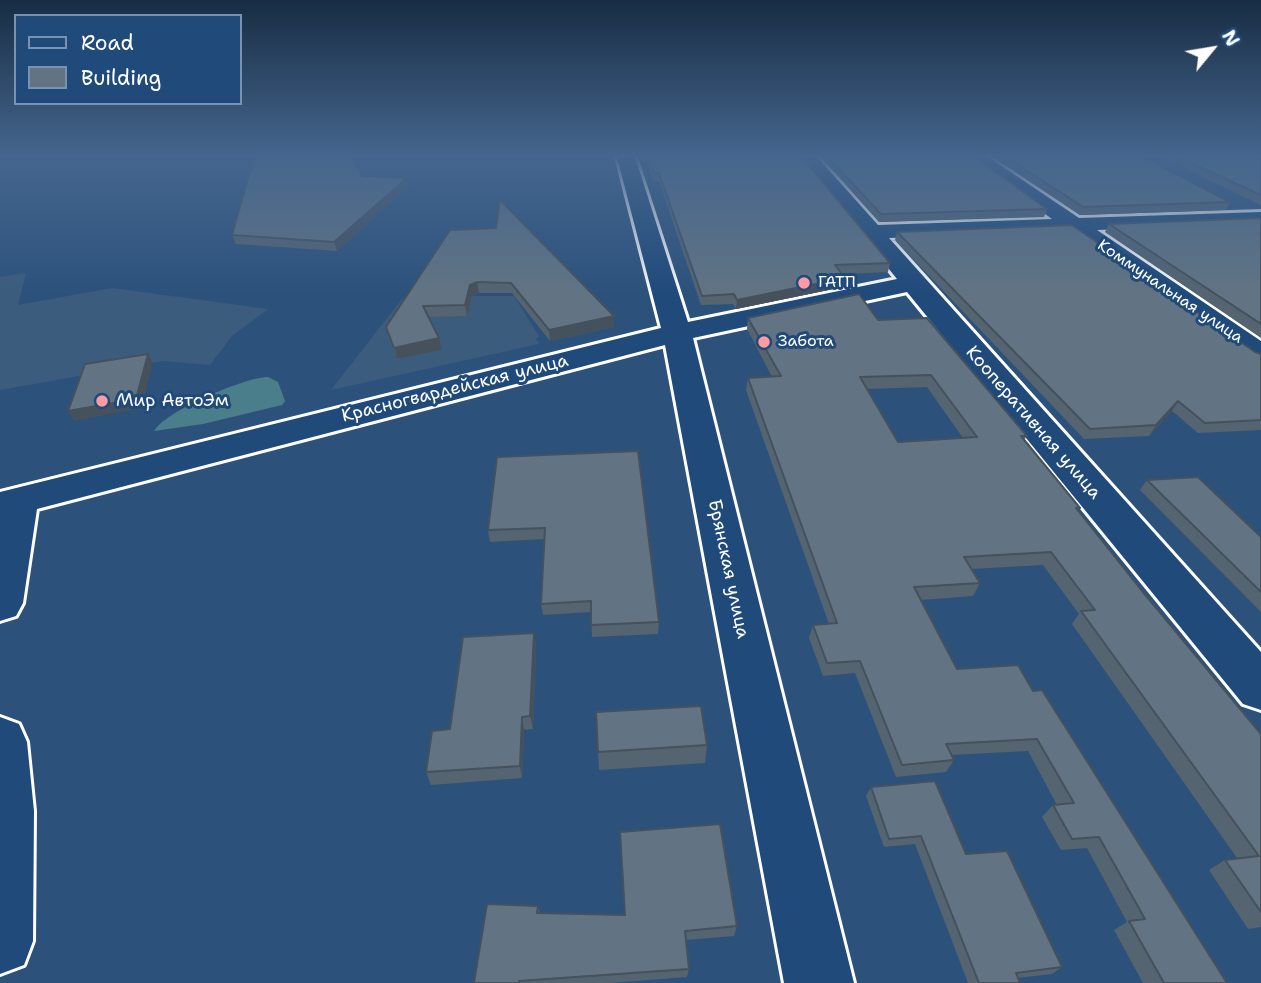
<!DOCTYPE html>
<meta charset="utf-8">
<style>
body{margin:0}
#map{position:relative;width:1261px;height:983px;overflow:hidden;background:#2c527c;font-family:"Shantell Sans",sans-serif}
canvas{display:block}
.legend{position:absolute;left:14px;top:14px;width:228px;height:91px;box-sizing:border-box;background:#1f4a7a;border:2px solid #7992af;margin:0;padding:9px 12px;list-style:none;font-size:21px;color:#fff}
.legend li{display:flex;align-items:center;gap:14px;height:35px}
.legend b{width:35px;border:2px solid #7992af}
.north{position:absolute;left:1177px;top:14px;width:70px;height:70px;-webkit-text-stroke:5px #1f4a7a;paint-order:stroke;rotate:60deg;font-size:19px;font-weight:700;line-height:28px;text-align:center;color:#fff}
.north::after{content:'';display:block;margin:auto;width:24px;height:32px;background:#fff;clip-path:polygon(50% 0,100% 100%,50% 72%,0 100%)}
</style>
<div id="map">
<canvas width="1261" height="983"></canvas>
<ul class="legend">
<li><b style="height:9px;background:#1f4a7a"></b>Road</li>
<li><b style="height:19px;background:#627483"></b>Building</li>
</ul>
<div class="north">N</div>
</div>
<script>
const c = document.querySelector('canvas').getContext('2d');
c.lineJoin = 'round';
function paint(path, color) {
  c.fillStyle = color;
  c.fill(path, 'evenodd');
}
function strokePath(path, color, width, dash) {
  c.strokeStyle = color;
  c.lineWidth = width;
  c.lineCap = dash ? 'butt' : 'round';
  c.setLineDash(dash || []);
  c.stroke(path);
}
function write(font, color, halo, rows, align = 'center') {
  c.font = font + ' "Shantell Sans",sans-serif';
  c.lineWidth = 6;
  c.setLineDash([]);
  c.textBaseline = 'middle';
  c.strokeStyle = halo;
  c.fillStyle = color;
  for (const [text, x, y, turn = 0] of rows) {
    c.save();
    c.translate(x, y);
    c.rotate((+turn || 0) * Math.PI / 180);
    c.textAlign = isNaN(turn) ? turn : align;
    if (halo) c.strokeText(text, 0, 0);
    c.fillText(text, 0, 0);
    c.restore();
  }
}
paint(new Path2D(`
 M26,273L18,305L112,288L268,309L232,336L210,365L163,361L0,390V277Z
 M414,296H514L539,336L536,339L539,344L331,390L402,299Z`), '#3c5c7e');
paint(new Path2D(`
 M268,377L278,382L285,401L282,405L203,424L154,431C164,412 245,377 268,377Z`), '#4b7e8b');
const minor = new Path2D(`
 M617,157H635L688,322L897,279L798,157H817L878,225L1052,219L967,157H988L1079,218L1261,212V224L1097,230L1261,341V363L1250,360L1069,231L889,238L1261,652V710L1243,704L907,292L693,338L854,983H784L665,345L37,509L23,603L16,616L0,621V492L661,328Z
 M0,717L19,724L27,742L34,811L33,941L24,965L0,974Z`);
strokePath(minor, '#fff', 6);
paint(minor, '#1f4a7a');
paint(new Path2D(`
 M643,157H802L890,263L888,272L842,274L843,287L736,309L733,304L701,305L659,181H653L646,159H643Z
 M821,157H975L1047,209L1044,217L879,222Z
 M993,157H1143L1230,202L1226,210L1080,215Z
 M1160,157H1261V205Z
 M407,178L409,186L337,251L236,244L232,235Z
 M1261,218V338L1105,232L1109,224Z
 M450,230L614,316V327L550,341L512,293H479L472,296L467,316L428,317L442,350L397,359L386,327Z
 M897,232L1261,354V430L1198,433L1172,411L1149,436L1084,439L895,240Z
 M748,318L878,320L1027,436L1024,440L1080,508L1078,511L1142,591L1261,734V927L1248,929L1209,870L1225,860L1237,858L1072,624L1079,614L1043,565L971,569L980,583L973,596L921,600L957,669L1033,691L1227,983H1143L1114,930L1127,922L1087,848L1061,850L1042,817L1053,805H1057L1028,751L951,755L954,760L946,772L896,777L855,673L823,676L809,638L813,625L829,624L746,390L748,378L772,377L747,329ZM927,387L963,438L898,442L867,389Z
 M497,457L659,622L658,634L592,637L591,612L543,615L541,604L544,539L490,542L488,530Z
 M1147,480L1261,537V612L1140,490Z
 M534,633L536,647L533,729L524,730L522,778L431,785L426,772L450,729Z
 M596,712L707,745L705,763L599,770Z
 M871,787L966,854L1062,967L1052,974L1018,978L1020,983H968L915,844L884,847L866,796Z
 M538,906L540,913L737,926L734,936L686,940L689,969L687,977L609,983H474Z`), '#546471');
paint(new Path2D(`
 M407,178L409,186L337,251L334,242Z
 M845,278L843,287L736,309L737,300Z
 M477,282L479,293L472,296L467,316L465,305L470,285Z
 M614,316V327L550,341L549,330Z
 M439,338L442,350L397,359L394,348Z
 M148,354L153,363L142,408L74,421L68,411Z
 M1178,401L1172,411L1149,436L1156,425Z
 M534,633L536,647L533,729L530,716Z
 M522,717L524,730L522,778L520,766Z`), '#45515c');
const building = new Path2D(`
 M254,157H352L362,176L407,178L334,242L232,235Z
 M648,157H802L890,263L835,265L845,278L737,300L734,294L702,296L659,173H654Z
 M828,157H975L1047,209L881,214Z
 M1006,157H1143L1230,202L1083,207Z
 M1178,157H1261V195Z
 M500,200L614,316L549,330L511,283L477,282L470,285L465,305L423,306L439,338L394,348L386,327L450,230L496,228Z
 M1261,218V324L1109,224Z
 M1072,225L1255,352L1261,354V420L1205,423L1178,401L1156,425L1090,429L897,232Z
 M859,294L878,320L927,318L1027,436H1021L1080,508H1076L1142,591L1261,734V912L1225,860L1259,856L1081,611L1095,610L1051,552L964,557L980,583L914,587L957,669L1018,665L1033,691L1042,690L1227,983H1164L1129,921L1145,919L1099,837L1072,839L1053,805L1074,803L1037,739L946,744L954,760L902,765L860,661L827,663L813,625L837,623L748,378L781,376L748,318ZM931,375L977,437L898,442L860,377Z
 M148,354L136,399L68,411L85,364Z
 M638,451L659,622L591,625V601L541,604L545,528L488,530L497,457Z
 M1198,477L1261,537V592L1147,480Z
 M534,633L530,716L522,717L520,766L426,772L432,731L450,729L463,637Z
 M701,706L707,745L598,752L596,712Z
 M935,781L966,854L1007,851L1062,967L1016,973L1020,983H979L921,836L889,839L871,787Z
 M720,824L737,926L685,931L689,969L519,981V983H474L487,904L538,906L537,913L625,915L620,832Z`);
paint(building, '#627483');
strokePath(building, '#45515c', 2);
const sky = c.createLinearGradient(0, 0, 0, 295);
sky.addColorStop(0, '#182d44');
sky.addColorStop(0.53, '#45668e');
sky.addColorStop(1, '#45668e00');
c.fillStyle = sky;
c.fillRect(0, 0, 1261, 295);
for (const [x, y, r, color] of [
 [804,283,7,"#ff9aa2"],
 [764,342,7,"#ff9aa2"],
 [102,401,7,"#ff9aa2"]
]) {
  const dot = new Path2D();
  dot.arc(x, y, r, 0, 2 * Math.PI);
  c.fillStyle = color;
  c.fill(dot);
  strokePath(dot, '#1f4a7a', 2.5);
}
write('16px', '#fff', '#1f4a7a', [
 ["ГАТП",818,283],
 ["Забота",778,342]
], 'left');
write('16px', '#fff', '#1f4a7a', [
 ["Коммунальная улица",1170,292,34]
]);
write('18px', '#fff', '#1f4a7a', [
 ["Красногвардейская улица",455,389,-14],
 ["Кооперативная улица",1033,423,49],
 ["Брянская улица",728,569,78]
]);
write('18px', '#fff', '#1f4a7a', [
 ["Мир АвтоЭм",116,401]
], 'left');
</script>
